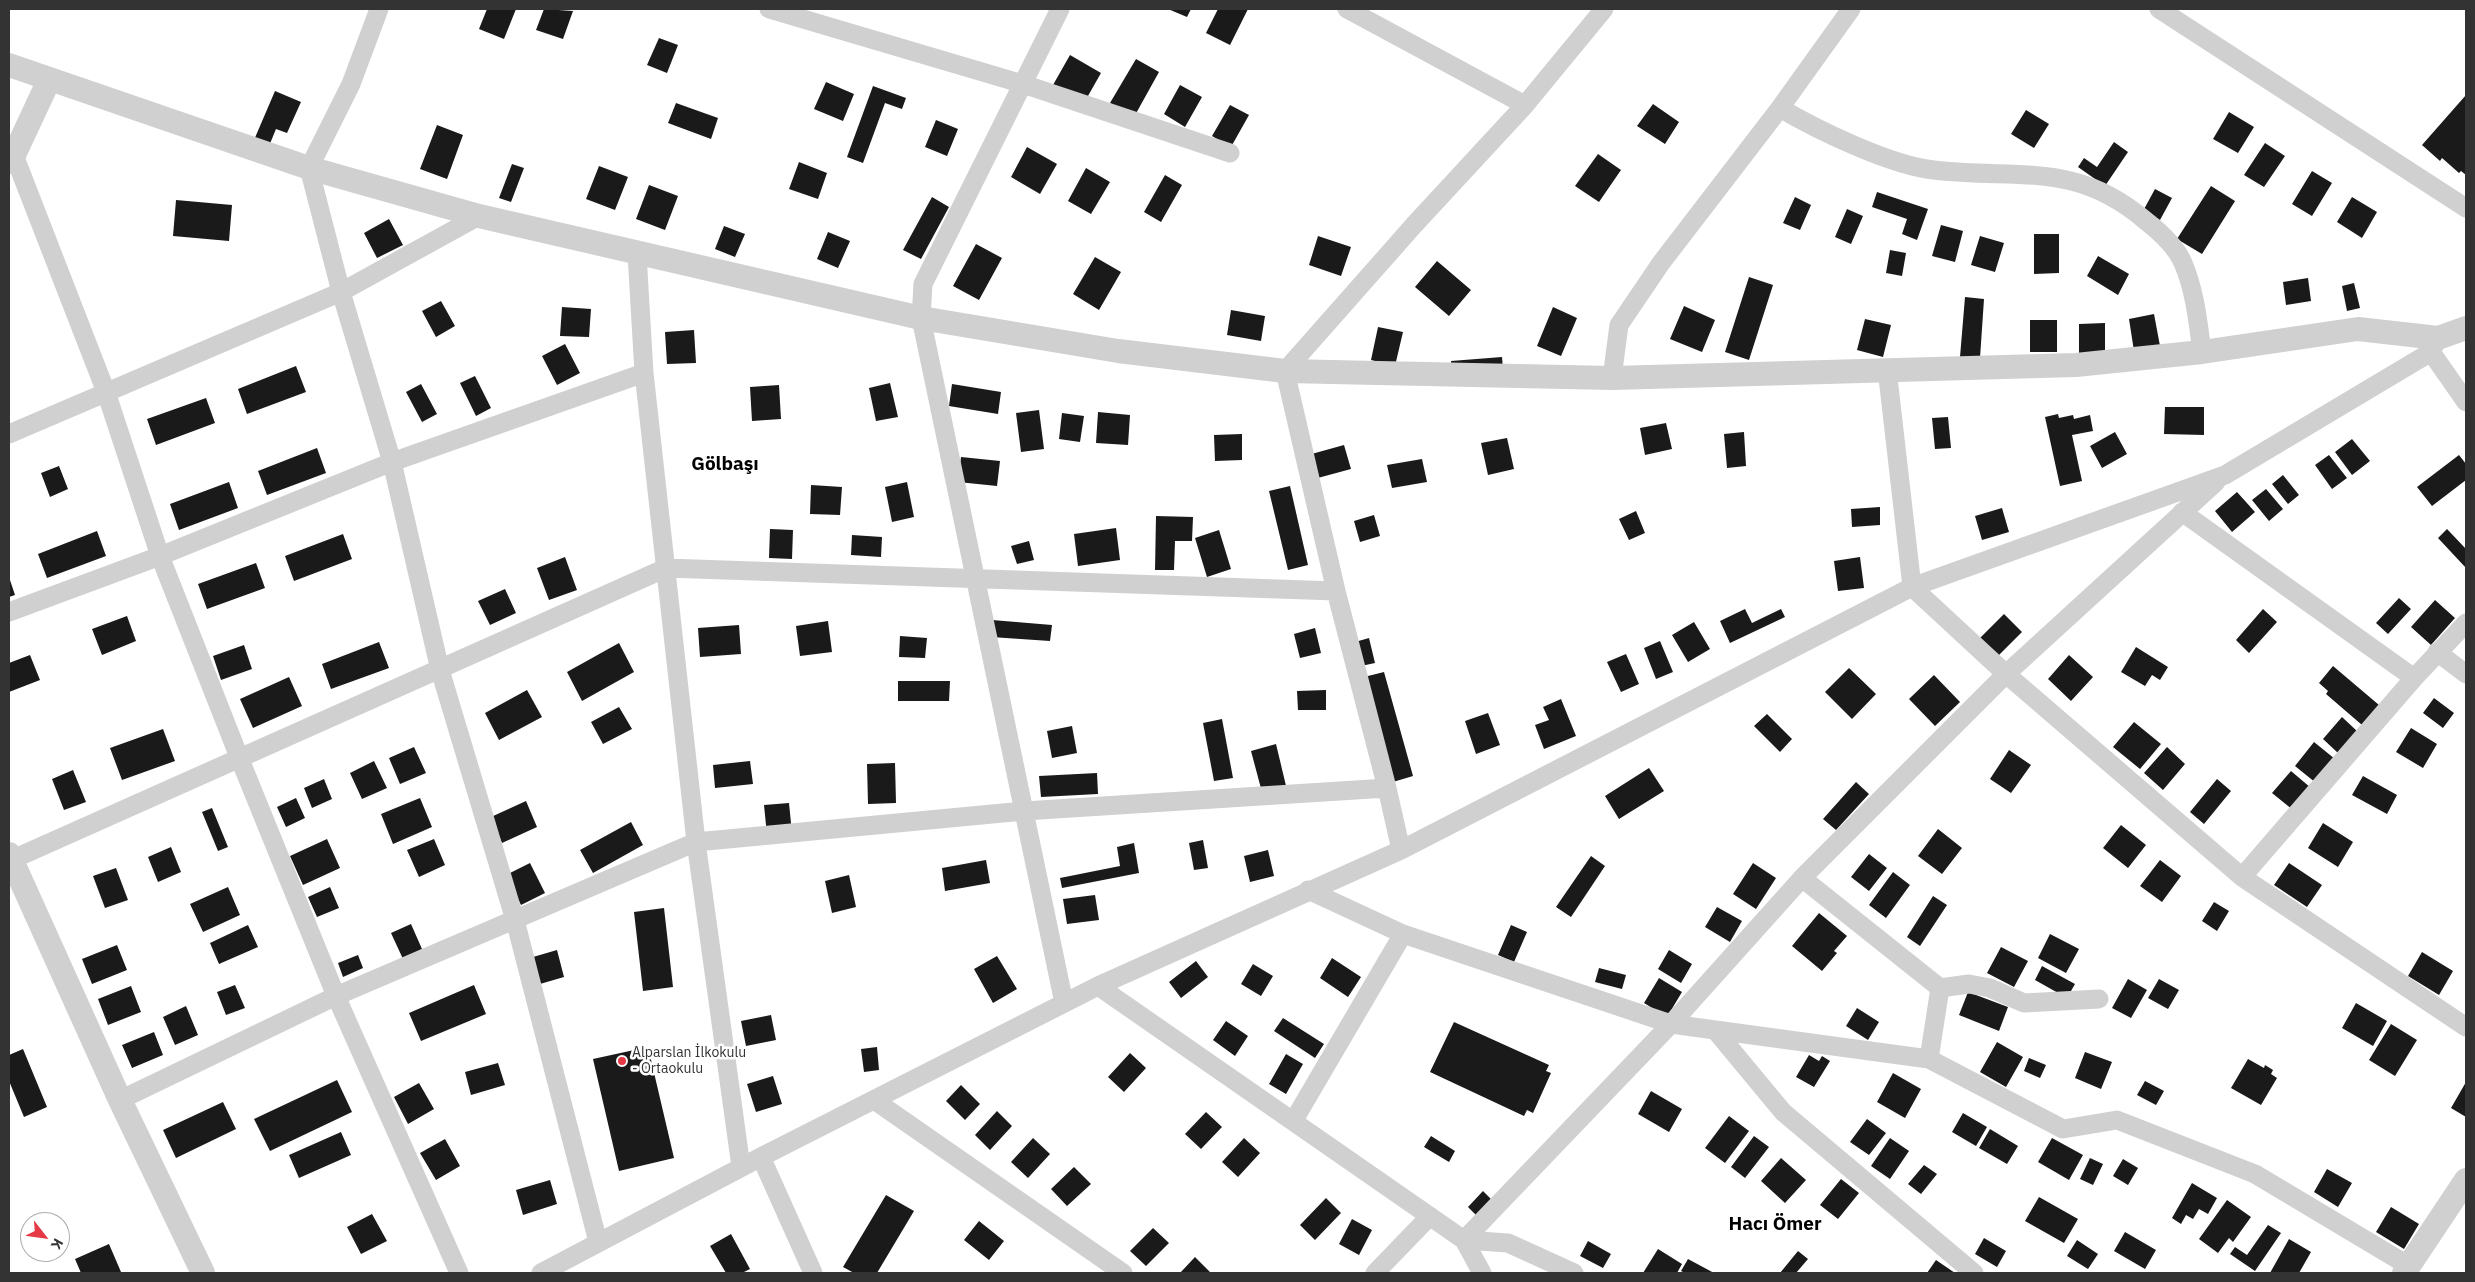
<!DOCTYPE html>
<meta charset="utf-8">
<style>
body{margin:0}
#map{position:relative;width:2475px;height:1282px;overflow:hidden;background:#fff;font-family:"IBM Plex Sans",sans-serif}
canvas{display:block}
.frame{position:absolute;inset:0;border:10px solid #333;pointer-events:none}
.north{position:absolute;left:20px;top:1212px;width:50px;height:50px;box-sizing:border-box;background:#fff;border:1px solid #adadad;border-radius:50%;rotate:120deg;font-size:14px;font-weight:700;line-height:20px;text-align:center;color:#333}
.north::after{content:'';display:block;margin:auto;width:18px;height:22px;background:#e63946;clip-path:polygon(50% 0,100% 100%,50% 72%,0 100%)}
</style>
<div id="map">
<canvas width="2475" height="1282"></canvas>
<div class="frame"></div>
<div class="north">K</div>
</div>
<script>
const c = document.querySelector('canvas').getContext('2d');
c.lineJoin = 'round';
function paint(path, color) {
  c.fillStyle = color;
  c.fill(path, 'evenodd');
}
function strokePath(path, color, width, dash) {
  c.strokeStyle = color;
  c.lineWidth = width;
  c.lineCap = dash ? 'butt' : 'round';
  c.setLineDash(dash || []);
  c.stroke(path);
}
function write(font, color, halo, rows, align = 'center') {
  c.font = font + ' "IBM Plex Sans",sans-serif';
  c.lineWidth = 5;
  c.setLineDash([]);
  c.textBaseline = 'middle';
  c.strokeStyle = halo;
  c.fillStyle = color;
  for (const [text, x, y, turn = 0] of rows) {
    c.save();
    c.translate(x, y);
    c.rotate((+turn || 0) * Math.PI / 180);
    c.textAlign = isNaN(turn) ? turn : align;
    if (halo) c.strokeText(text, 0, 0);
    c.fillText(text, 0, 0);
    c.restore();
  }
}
paint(new Path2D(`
 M487,9H516L504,39L479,29Z
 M544,9L573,11L563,39L536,30Z
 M1168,9H1191L1187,17Z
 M1218,9H1248L1230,45L1206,33Z
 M659,38L678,45L667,73L647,65Z
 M1070,55L1101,73L1084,103L1053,85Z
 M1136,59L1159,72L1134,117L1110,103Z
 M826,82L854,94L843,121L814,109Z
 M1180,85L1202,97L1185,127L1164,114Z
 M873,86L906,98L902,109L885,103L863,163L847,157Z
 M275,91L301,102L287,133L276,129L269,146L254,140Z
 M2466,95V175L2461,171L2459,173L2442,158L2440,161L2422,145Z
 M676,103L718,118L711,139L668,123Z
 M1653,104L1679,122L1665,144L1637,126Z
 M1230,105L1249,115L1231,147L1212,136Z
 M2026,110L2049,124L2034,148L2011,134Z
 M2229,112L2254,127L2238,153L2213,139Z
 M936,120L958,129L947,156L925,147Z
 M437,125L463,135L447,179L420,169Z
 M2114,142L2128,152L2105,186L2078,167L2084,158L2097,167Z
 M2265,143L2285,156L2264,187L2244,175Z
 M1027,147L1057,164L1040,194L1011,177Z
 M1598,154L1621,170L1599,202L1575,186Z
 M799,162L827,173L818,199L789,189Z
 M512,164L524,168L511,202L499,198Z
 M599,166L628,177L615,210L586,199Z
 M1086,168L1110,182L1091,214L1068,201Z
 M2312,171L2332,183L2312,216L2292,204Z
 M1165,175L1182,185L1161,222L1144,212Z
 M649,185L678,196L665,230L636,219Z
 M2211,186L2235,201L2202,254L2177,239Z
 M2155,189L2172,198L2160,220L2143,211Z
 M1877,192L1928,209L1917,240L1902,234L1907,219L1872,207Z
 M932,197L949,207L921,259L903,250Z
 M1795,197L1811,205L1800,230L1783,223Z
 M2352,197L2377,212L2362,238L2337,222Z
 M176,200L232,205L229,241L173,236Z
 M1847,209L1863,216L1851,244L1835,237Z
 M389,219L403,245L377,258L364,233Z
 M1941,225L1963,231L1955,262L1932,256Z
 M724,226L745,234L735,257L715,249Z
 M828,232L850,241L838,268L817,259Z
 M2034,234H2059V273L2034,274Z
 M1318,236L1351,247L1341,276L1309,265Z
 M1980,236L2004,243L1995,272L1971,265Z
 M976,244L1002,258L979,300L953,286Z
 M1890,250L1906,253L1902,276L1886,273Z
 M2098,256L2129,274L2118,295L2087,276Z
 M1095,257L1121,272L1099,310L1073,294Z
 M1437,261L1471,290L1449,316L1415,287Z
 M1749,277L1773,285L1749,360L1725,352Z
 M2308,278L2311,301L2286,305L2283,282Z
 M2354,283L2360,308L2347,311L2342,286Z
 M1965,297L1984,299L1980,358L1960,357Z
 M441,301L455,326L436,337L422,311Z
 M1684,306L1715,320L1702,352L1670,339Z
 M562,307L591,309L589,337L560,336Z
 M1553,307L1577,318L1561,356L1537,346Z
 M1231,310L1265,316L1261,341L1227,335Z
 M2154,314L2160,346L2134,351L2129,319Z
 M1865,319L1891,325L1883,357L1857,350Z
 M2030,320H2057V352H2030Z
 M2105,323V356H2079V324Z
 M1378,327L1403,332L1395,366L1371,360Z
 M694,330L696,363L667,364L665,332Z
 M565,344L580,373L557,385L542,356Z
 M1502,357L1503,369L1452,372L1451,361Z
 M296,366L306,392L247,414L238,389Z
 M475,376L491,408L476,416L460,383Z
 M890,383L898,417L876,421L869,388Z
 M421,384L437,414L422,422L406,392Z
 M952,384L1001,392L998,414L949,406Z
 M779,385L781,419L752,421L750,387Z
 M206,398L215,423L156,445L147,419Z
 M2165,407H2204V435L2164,434Z
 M1039,410L1044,449L1021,452L1016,413Z
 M1098,412L1130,415L1128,445L1096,443Z
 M1062,413L1084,416L1080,442L1059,439Z
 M2058,414L2059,418L2073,415L2074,419L2090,415L2093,431L2072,435L2082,481L2060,486L2045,417Z
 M1948,417L1951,448L1935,449L1932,418Z
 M1666,423L1672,449L1645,455L1640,428Z
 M1744,432L1746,466L1727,468L1724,434Z
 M2115,432L2127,454L2102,468L2090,446Z
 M1242,434V460L1215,461L1214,435Z
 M1507,438L1514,469L1488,475L1481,443Z
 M2352,439L2370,461L2352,475L2335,452Z
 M1344,445L1351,469L1314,479L1308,455Z
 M317,448L326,473L267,495L258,471Z
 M2329,455L2347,478L2332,489L2315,465Z
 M2459,455L2466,464V480L2432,506L2417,487Z
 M961,457L1000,461L997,486L958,482Z
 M1422,459L1427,482L1392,488L1387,465Z
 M59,466L68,489L50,497L41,473Z
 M2283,475L2299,495L2288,504L2272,484Z
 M229,482L238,508L179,530L170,504Z
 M907,482L914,517L892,522L885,487Z
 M811,485L842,487L840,515L810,514Z
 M1290,486L1308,565L1288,570L1269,491Z
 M2266,489L2283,509L2269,521L2252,500Z
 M2237,492L2255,512L2232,532L2215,511Z
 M1880,507V525L1852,527L1851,509Z
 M2002,508L2009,532L1982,540L1975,516Z
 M1636,511L1645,533L1629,540L1619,519Z
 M1374,515L1380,536L1360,542L1354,521Z
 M1156,516L1193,517L1192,541H1175L1174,570H1155Z
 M1116,528L1120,560L1078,566L1074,534Z
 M770,529L793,530L792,559L769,558Z
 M2447,529L2466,549V568L2438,538Z
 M1219,530L1231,569L1207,577L1195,538Z
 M97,531L106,556L47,578L38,554Z
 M343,534L352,559L294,581L285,556Z
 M852,535L882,537L881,557L851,555Z
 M1029,541L1034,560L1017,564L1011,546Z
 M565,557L577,590L549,600L537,568Z
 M1860,557L1864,588L1838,591L1834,561Z
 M256,563L265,588L207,609L198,584Z
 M9,577L15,595L9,597Z
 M505,589L516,613L490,625L478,601Z
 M2399,598L2411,609L2388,634L2376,623Z
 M2435,600L2455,618L2431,645L2411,627Z
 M1745,609L1752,623L1781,609L1785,617L1730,643L1720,621Z
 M2263,609L2277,622L2249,653L2236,640Z
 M2004,614L2022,632L1997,657L1979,639Z
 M127,616L136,641L102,655L92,629Z
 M992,620L1052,625L1050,641L991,637Z
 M828,621L832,652L800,656L796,626Z
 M1694,622L1710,649L1688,662L1672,635Z
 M739,625L741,654L700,657L698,628Z
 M1315,628L1321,653L1300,658L1294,634Z
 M900,636L927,638L925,658L899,657Z
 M1369,638L1375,663L1361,666L1355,642Z
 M1660,641L1673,672L1656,679L1644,648Z
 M379,642L389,668L331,689L322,664Z
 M619,643L634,672L582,701L567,672Z
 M244,645L252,669L221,680L213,656Z
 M2136,647L2168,667L2160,680L2152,675L2145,686L2121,672Z
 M1626,654L1639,684L1621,692L1607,662Z
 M30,655L40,680L9,692V663Z
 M2069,655L2093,677L2071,701L2048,679Z
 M2333,666L2379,705L2362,725L2326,694L2328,691L2319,683Z
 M1849,668L1876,694L1852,719L1825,692Z
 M1384,672L1413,776L1393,782L1364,677Z
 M1934,675L1960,702L1935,726L1909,699Z
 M289,677L302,706L253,728L240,699Z
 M898,681H950L949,701H898Z
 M527,690L542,717L499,740L485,713Z
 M1326,690V710H1298L1297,691Z
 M2434,698L2454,713L2443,728L2423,713Z
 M1561,699L1576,736L1544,749L1535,725L1549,720L1543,707Z
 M619,707L632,729L603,744L591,722Z
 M1488,713L1500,745L1476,754L1465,721Z
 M1767,714L1792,739L1780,752L1754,726Z
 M2342,717L2358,732L2338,753L2323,739Z
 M1222,719L1233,778L1214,781L1203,723Z
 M2134,722L2161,744L2140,769L2113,747Z
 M1072,726L1077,753L1052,758L1047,731Z
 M2411,728L2437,744L2423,768L2396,752Z
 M163,729L175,761L122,780L110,748Z
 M2314,742L2335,759L2316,783L2295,766Z
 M1276,744L1287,790L1263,796L1251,751Z
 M414,747L426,773L400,784L389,758Z
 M2167,747L2185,764L2163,790L2144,773Z
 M2009,750L2031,765L2011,793L1990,779Z
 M374,761L387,788L362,799L350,773Z
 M750,761L753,784L715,788L713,765Z
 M895,763L896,803L868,804L867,764Z
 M1649,768L1664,791L1619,819L1605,796Z
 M73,770L86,802L64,810L52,779Z
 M2291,771L2311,788L2293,810L2272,793Z
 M1097,773L1098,794L1041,797L1039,776Z
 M2363,776L2397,795L2387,814L2352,795Z
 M324,779L332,799L312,808L304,788Z
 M2217,779L2231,791L2204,824L2190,812Z
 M1856,782L1869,794L1836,830L1823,819Z
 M296,798L305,818L286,827L277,807Z
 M420,798L432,827L393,844L381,814Z
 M526,801L537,827L502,843L491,817Z
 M789,803L792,833L767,835L764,805Z
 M212,808L228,847L218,851L202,812Z
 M631,822L643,845L593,873L580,850Z
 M2323,823L2353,842L2338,867L2308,848Z
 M2121,825L2146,845L2128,868L2103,848Z
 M1938,829L1962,848L1942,874L1918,856Z
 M327,839L340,868L303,885L290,856Z
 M434,839L445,865L419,877L407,850Z
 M1203,840L1208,868L1194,870L1189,843Z
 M1134,843L1139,873L1062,888L1060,878L1120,866L1117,847Z
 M171,847L181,872L158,882L148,857Z
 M1268,850L1274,876L1250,882L1244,856Z
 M1869,854L1887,868L1869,891L1851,877Z
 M1591,856L1605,866L1571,917L1556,907Z
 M986,860L990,883L945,891L942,868Z
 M2160,860L2181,876L2162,902L2140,886Z
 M530,863L545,893L521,905L506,875Z
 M1753,863L1776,878L1756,909L1733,894Z
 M2289,863L2322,885L2307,907L2274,885Z
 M116,868L128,900L105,908L93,876Z
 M1893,872L1910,885L1886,918L1869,905Z
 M849,875L856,907L832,913L825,881Z
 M228,887L240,915L203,932L190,904Z
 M330,887L339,908L317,917L308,897Z
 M1095,895L1099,920L1067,924L1063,899Z
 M1933,896L1947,905L1920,946L1907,937Z
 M2214,902L2229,911L2217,931L2202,921Z
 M1717,907L1742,921L1730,942L1705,927Z
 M664,908L673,987L643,991L634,912Z
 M1819,913L1847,936L1834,951L1837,953L1822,971L1792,946Z
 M411,924L422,949L403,959L391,933Z
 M248,925L258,947L219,964L210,943Z
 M1511,925L1527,932L1514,962L1498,955Z
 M2050,934L2079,949L2066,973L2038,958Z
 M117,945L127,970L92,984L82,959Z
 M2001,947L2028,961L2014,987L1987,973Z
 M557,950L564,977L540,984L533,957Z
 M1669,950L1692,964L1681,983L1658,969Z
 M2422,952L2453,971L2439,995L2408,976Z
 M358,955L363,968L343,977L338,963Z
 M997,956L1017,989L993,1003L974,969Z
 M1332,958L1361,977L1348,997L1320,978Z
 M1196,961L1208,977L1181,998L1169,982Z
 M1253,964L1273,976L1261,996L1241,984Z
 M2042,966L2075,984L2067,998L2035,980Z
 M1599,968L1626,975L1622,989L1595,982Z
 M1659,978L1682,992L1667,1017L1644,1003Z
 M2128,979L2147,990L2131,1018L2112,1008Z
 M2159,979L2179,990L2168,1009L2148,998Z
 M235,985L245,1008L226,1015L217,992Z
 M474,985L486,1014L421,1041L409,1013Z
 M131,986L141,1012L108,1025L98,999Z
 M1968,992L2008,1007L1999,1031L1959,1015Z
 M2356,1003L2387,1021L2373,1046L2342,1028Z
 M186,1006L198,1035L175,1045L163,1017Z
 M1857,1008L1879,1022L1868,1040L1846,1026Z
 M771,1015L776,1040L746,1046L741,1021Z
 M1283,1018L1324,1044L1315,1058L1274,1031Z
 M1226,1021L1248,1036L1235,1056L1213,1040Z
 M1454,1022L1549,1065L1546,1071L1551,1073L1533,1113L1527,1110L1524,1116L1430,1072Z
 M2391,1024L2417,1040L2395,1076L2369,1060Z
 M154,1032L163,1055L132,1068L122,1045Z
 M1997,1042L2023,1057L2006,1087L1980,1072Z
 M648,1047L674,1158L619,1171L593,1059Z
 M877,1047L879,1070L864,1072L861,1049Z
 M23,1049L47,1107L24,1117L9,1081V1055Z
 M2085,1052L2112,1062L2101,1089L2075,1078Z
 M1130,1053L1146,1068L1124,1092L1108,1077Z
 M1286,1054L1303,1064L1286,1094L1269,1084Z
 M1809,1055L1819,1061L1822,1056L1830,1061L1814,1087L1796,1077Z
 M2029,1058L2046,1065L2040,1078L2024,1071Z
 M2248,1059L2264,1068L2265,1065L2273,1070L2271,1074L2277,1078L2261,1105L2231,1088Z
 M498,1063L505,1085L471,1095L465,1072Z
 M1893,1073L1921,1089L1905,1118L1877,1102Z
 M773,1076L782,1104L756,1112L747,1084Z
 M337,1080L352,1112L270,1151L254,1119Z
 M2145,1081L2164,1091L2156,1105L2137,1095Z
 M2466,1082V1117L2451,1108Z
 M419,1083L434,1109L408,1124L394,1097Z
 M961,1085L980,1104L965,1120L946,1101Z
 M1651,1091L1682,1109L1669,1132L1638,1114Z
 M223,1102L236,1129L176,1158L163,1130Z
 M997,1111L1012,1126L990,1150L975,1135Z
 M1206,1112L1222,1127L1201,1149L1185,1134Z
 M1963,1113L1987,1127L1976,1146L1952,1132Z
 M1729,1116L1749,1131L1725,1163L1705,1148Z
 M1867,1119L1886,1133L1869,1155L1850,1142Z
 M1990,1129L2018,1146L2007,1164L1979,1148Z
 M341,1132L351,1155L299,1178L289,1155Z
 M1431,1136L1455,1151L1449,1162L1424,1147Z
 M1754,1136L1769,1147L1745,1178L1731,1167Z
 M1033,1138L1050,1154L1028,1178L1011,1162Z
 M1244,1138L1260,1153L1238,1177L1222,1162Z
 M1890,1138L1909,1151L1890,1179L1871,1166Z
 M2052,1138L2083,1155L2069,1180L2038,1162Z
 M445,1139L460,1166L436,1180L420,1153Z
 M1781,1158L1806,1180L1785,1203L1761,1181Z
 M2090,1158L2103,1164L2093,1185L2080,1179Z
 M2123,1159L2138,1168L2128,1185L2113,1176Z
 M1924,1165L1937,1174L1921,1194L1908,1184Z
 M1074,1167L1091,1184L1067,1206L1051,1189Z
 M2327,1169L2352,1183L2338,1207L2314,1192Z
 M1841,1179L1859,1193L1838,1219L1820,1205Z
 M550,1180L557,1204L523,1215L516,1190Z
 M2192,1183L2217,1198L2208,1214L2199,1209L2193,1219L2186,1215L2181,1224L2172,1218Z
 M1483,1191L1492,1200L1477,1216L1468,1207Z
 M886,1195L914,1211L877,1273H854L843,1267Z
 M2039,1197L2078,1219L2064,1243L2025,1221Z
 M1326,1198L1341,1213L1315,1240L1300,1225Z
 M2227,1200L2251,1217L2233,1242L2229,1238L2218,1253L2199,1239Z
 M2391,1207L2419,1224L2404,1249L2376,1232Z
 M372,1214L387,1241L361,1254L347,1227Z
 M1352,1219L1372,1230L1359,1255L1339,1244Z
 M979,1221L1004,1241L989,1260L964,1240Z
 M2268,1225L2281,1233L2255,1271L2230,1254L2235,1247L2247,1255Z
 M1153,1228L1169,1243L1146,1266L1130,1251Z
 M2125,1232L2156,1250L2145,1269L2114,1251Z
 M731,1234L750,1269L742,1273H726L710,1246Z
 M1984,1238L2006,1251L1997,1267L1975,1254Z
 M2289,1239L2311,1252L2299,1273H2270Z
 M2077,1240L2098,1254L2088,1269L2067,1256Z
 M1588,1241L1611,1254L1603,1268L1580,1256Z
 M109,1244L121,1272L81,1273L75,1259Z
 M1658,1249L1682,1264L1677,1273H1643Z
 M1798,1251L1808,1259L1796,1273H1780Z
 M1195,1257L1210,1272L1180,1273Z
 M1688,1259L1714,1273H1685L1681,1271Z
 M1936,1260L1955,1273H1927Z`), '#1a1a1a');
strokePath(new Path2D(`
 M379,9L351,84L309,168L341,292L392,462L440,670L515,920L598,1242
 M769,9L1023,84L1230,153
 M1060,9L923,284L921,318L1064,1003
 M1347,9L1525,105
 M2159,9L2466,208
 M1780,108C1817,130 1892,166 1934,170C2018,180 2075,160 2146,221C2160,232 2176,246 2183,263C2195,291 2198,322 2202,352
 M14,155L106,392L160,556L239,757L336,996L459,1273
 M637,254L644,373L696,842L741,1167
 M2431,352L2466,402
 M1887,369L1912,587L2006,674L2242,877L2466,1027
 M1612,378L1619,325L1661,263L1780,108L1851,9
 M9,434L341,292L479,216
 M2182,512L2414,678
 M9,612L160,556L392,462L644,373
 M2437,652L2466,674
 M1401,850L1387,788L1336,591L1285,371L1414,225L1525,105L1604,9
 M11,860L666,568L1336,591
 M2242,877L2414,678L2466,623
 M1802,878L1940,988L1929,1059
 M1308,890L1403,934L1671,1024L1929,1059L2063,1129L2117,1120L2255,1174L2409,1266
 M1098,986L1464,1240L1482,1273
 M1940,988L1969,984L1990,988L2024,1003L2099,999
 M1715,1030L1783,1112L1974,1273
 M120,1100L336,996L696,842L1024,811L1387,788
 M874,1100L1123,1273
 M1294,1120L1403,934
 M761,1157L813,1273
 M1464,1240L1671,1024L1802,878L2006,674L2216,482
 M1464,1240L1508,1243L1574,1273
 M541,1273L761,1157L1098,986L1401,850L1912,587L2225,475L2431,352L2438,338
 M1375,1273L1430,1216`), '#d0d0d0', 19);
strokePath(new Path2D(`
 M9,65L309,168L479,216L921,318L1118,351L1285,371L1612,378L2076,365L2202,352L2358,329L2438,338L2466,328
 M9,162L14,155L49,80
 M9,854L120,1100L203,1273
 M2404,1273L2466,1180`), '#d0d0d0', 24);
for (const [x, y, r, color] of [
 [622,1061,5,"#e63946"]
]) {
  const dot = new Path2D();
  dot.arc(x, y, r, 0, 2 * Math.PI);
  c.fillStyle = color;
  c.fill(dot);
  strokePath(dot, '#fff', 2);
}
write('14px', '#333', '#fff', [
 ["Alparslan İlkokulu",632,1053],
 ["- Ortaokulu",632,1069]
], 'left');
write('bold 19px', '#000', '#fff', [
 ["Gölbaşı",725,465],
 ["Hacı Ömer",1775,1225]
]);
</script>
